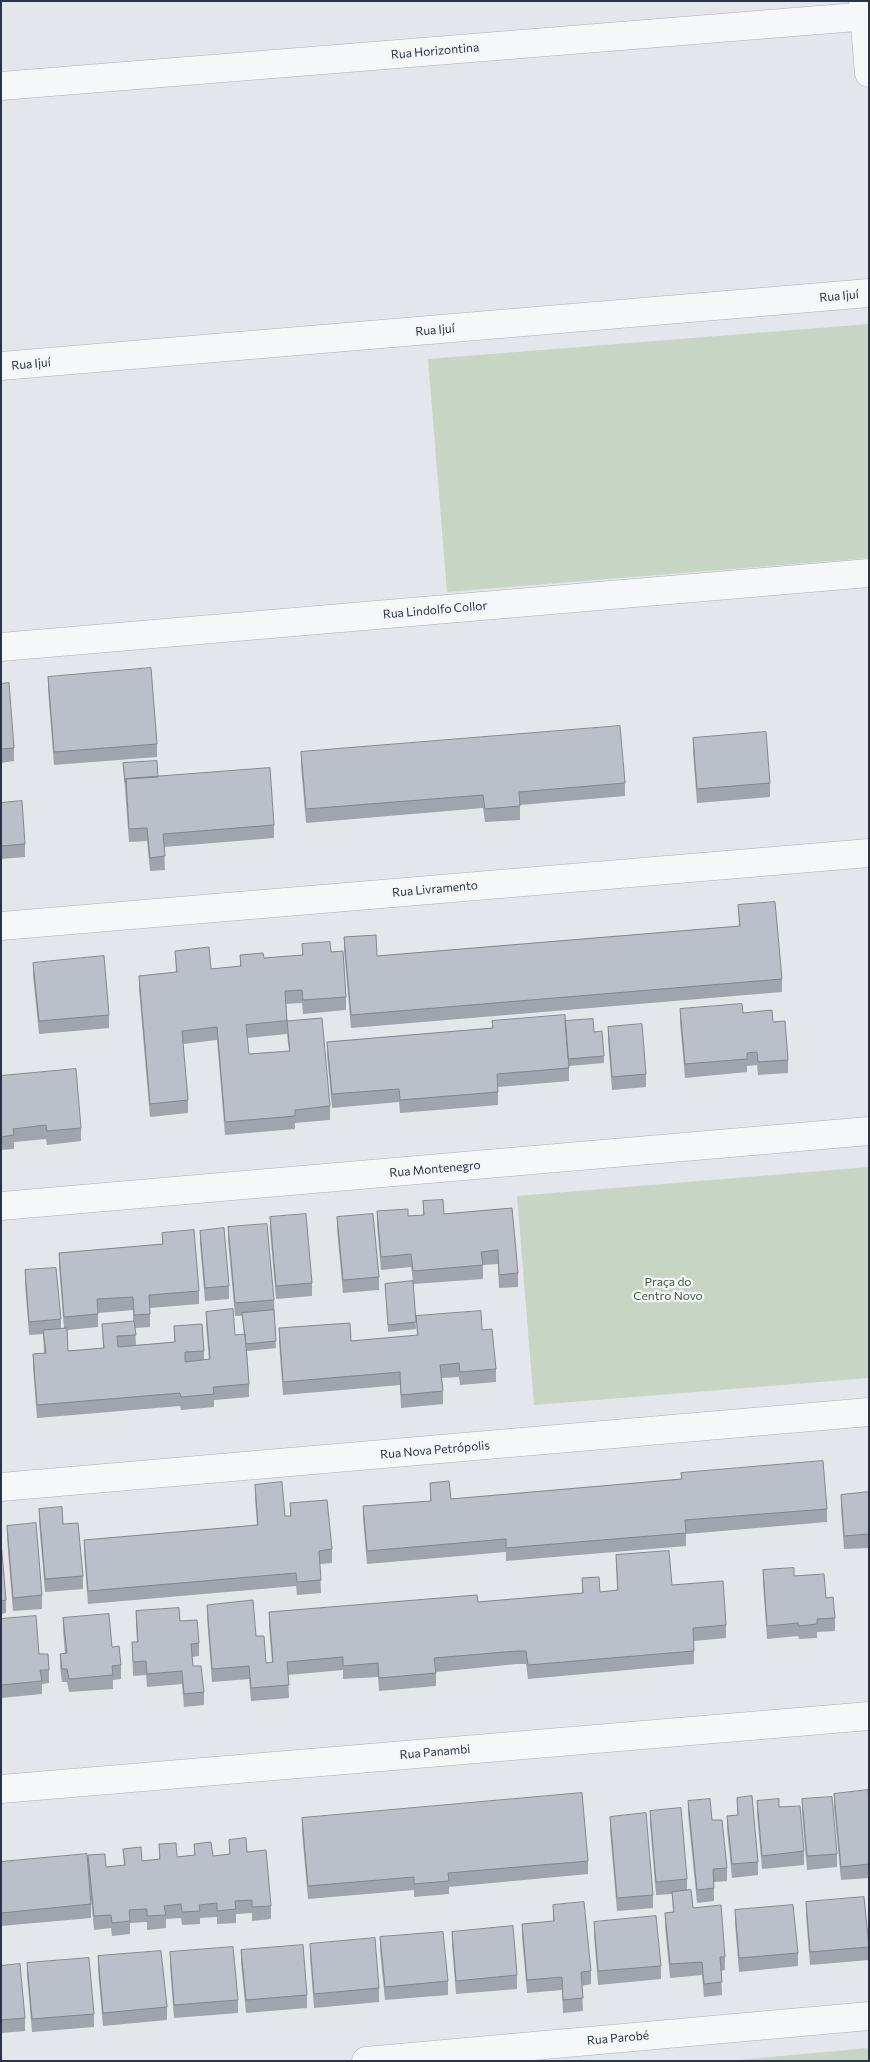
<!DOCTYPE html>
<meta charset="utf-8">
<style>
body{margin:0}
#map{position:relative;width:870px;height:2062px;overflow:hidden;background:#e3e6eb;font-family:Commissioner,sans-serif}
canvas{display:block}
.frame{position:absolute;inset:0;border:2px solid #2a3444;pointer-events:none}
</style>
<div id="map">
<canvas width="870" height="2062"></canvas>
<div class="frame"></div>
</div>
<script>
const c = document.querySelector('canvas').getContext('2d');
c.lineJoin = 'round';
function paint(path, color) {
  c.fillStyle = color;
  c.fill(path, 'evenodd');
}
function strokePath(path, color, width, dash) {
  c.strokeStyle = color;
  c.lineWidth = width;
  c.lineCap = dash ? 'butt' : 'round';
  c.setLineDash(dash || []);
  c.stroke(path);
}
function write(font, color, halo, rows, align = 'center') {
  c.font = font + ' Commissioner,sans-serif';
  c.lineWidth = 4.5;
  c.setLineDash([]);
  c.textBaseline = 'middle';
  c.strokeStyle = halo;
  c.fillStyle = color;
  for (const [text, x, y, turn = 0] of rows) {
    c.save();
    c.translate(x, y);
    c.rotate((+turn || 0) * Math.PI / 180);
    c.textAlign = isNaN(turn) ? turn : align;
    if (halo) c.strokeText(text, 0, 0);
    c.fillText(text, 0, 0);
    c.restore();
  }
}
paint(new Path2D(`
 M869,324V558L447,592L428,359Z
 M869,1167V1378L534,1405L517,1196Z
 M869,2048V2061H726Z`), '#c8d5c4');
const minor = new Path2D(`
 M863,1L869,73
 M1,86L869,16
 M1,366L869,293
 M1,647L869,573
 M1,926L869,853
 M1,1206L869,1131
 M1,1487L869,1412
 M1,1789L869,1716
 M366,2061L869,2016`);
strokePath(minor, '#a8adb6', 29);
strokePath(minor, '#f6f7f9', 28);
paint(new Path2D(`
 M48,677L157,744V757L54,765L48,690Z
 M1,684L14,748V761L1,763Z
 M693,738L770,783V797L697,803L693,752Z
 M301,752L625,783V796L520,805V820L485,822L483,808L306,823L301,766Z
 M123,763L158,777L274,825V838L164,847L165,870L150,871L147,841L129,842Z
 M1,803L25,844V857L1,859Z
 M738,905L782,979V992L351,1028L344,950V937L377,956L739,926Z
 M302,944L331,952L346,997V1010L303,1014L302,1003L286,1004L287,1021L330,1106V1120L295,1123V1129L225,1135L217,1040L183,1044L188,1100V1113L150,1117L139,989V976L176,972L175,951L211,969L240,966V955L264,958L302,955ZM287,1034L289,1051L249,1054L247,1038Z
 M33,963L109,1015V1028L39,1034L33,976Z
 M1,1007L2,1020V1033H1Z
 M680,1009L743,1013L773,1022L788,1060V1073L758,1075L757,1065L747,1066V1072L685,1078L680,1022Z
 M492,1021H565L594,1032L604,1056V1063L569,1066V1081L498,1087V1105L400,1113L399,1102L332,1108L327,1055V1042L492,1028Z
 M608,1027L646,1074V1087L612,1090L608,1040Z
 M1,1076L81,1128V1141L47,1145L46,1139L14,1142V1149L1,1150Z
 M423,1201L444,1214L512,1208L518,1273V1287L499,1288L498,1264L483,1265V1279L413,1284L416,1329L388,1332L385,1284L413,1281L411,1267L381,1270L377,1225V1211L408,1216H423Z
 M270,1217L312,1283V1296L276,1299L270,1230Z
 M337,1217L379,1277V1290L343,1293L337,1230Z
 M228,1227L274,1300L276,1348L247,1351L249,1384V1397L214,1400V1407L181,1410L180,1406L37,1418L33,1367V1354L44,1353L43,1334L29,1335L25,1284V1270L61,1319V1329H64L59,1266V1253L162,1244V1233L199,1291V1304L150,1308V1327L135,1328L136,1345L174,1342V1326L204,1351V1360H209L206,1325V1312L235,1335H244L242,1316H235L228,1240ZM133,1310V1321L102,1324L103,1348L68,1351L67,1330L98,1327V1313Z
 M200,1231L229,1286V1299L205,1301L200,1244Z
 M416,1316L482,1330L496,1369V1382L460,1385L459,1377L442,1378L443,1391V1404L401,1408L400,1385L283,1395L279,1342V1328L351,1341L417,1336Z
 M681,1473L827,1509V1522L686,1534V1546L506,1561V1552L367,1564L363,1519V1506L430,1501V1483L451,1499L681,1479Z
 M255,1485L285,1516H290V1503L332,1549V1563L320,1564L321,1593L297,1595L296,1586L88,1604L84,1553V1540L257,1525L255,1498Z
 M869,1492V1548L844,1549L841,1508V1495Z
 M39,1509L63,1524L83,1576V1589L45,1592L39,1522Z
 M7,1526L42,1595V1609L13,1611L7,1539Z
 M1,1541L6,1600V1613L1,1614Z
 M616,1555L672,1585L726,1625V1638L694,1641V1664L528,1679L526,1664H517L436,1672V1686L379,1691L378,1677L343,1679V1670L288,1675L289,1698L251,1701L249,1679L212,1682L207,1618V1605L256,1636L266,1663L272,1662L269,1626V1612L478,1602L582,1593V1578L600,1592L617,1590Z
 M763,1570L794,1576L826,1598L835,1618V1631L817,1632V1638L799,1639L798,1636L767,1639L763,1583Z
 M136,1611L180,1621L199,1643V1656L192,1657L193,1666L204,1692V1705L184,1707L182,1684L147,1687L146,1675L133,1676L132,1642H137L136,1625Z
 M63,1618L112,1647L121,1665V1679L113,1680V1689L69,1692L67,1682H62L60,1667V1654L65,1653L63,1631Z
 M1,1619L39,1654L49,1670V1683L42,1684V1694L1,1698Z
 M834,1794L869,1803V1878L841,1880L834,1807Z
 M737,1798L758,1862V1875L732,1878L727,1829V1816L737,1815Z
 M802,1799L837,1854V1867L807,1870L802,1813Z
 M688,1801L712,1820L727,1868V1881L714,1882V1901L697,1903L688,1814Z
 M757,1801L779,1807L804,1851V1865L762,1869L757,1814Z
 M650,1811L687,1879V1890L693,1908L725,1957V1970L721,1971L722,1995L704,1997L702,1975L670,1978L665,1927V1913L673,1912L672,1894L656,1895L650,1824Z
 M610,1817L653,1895V1908L617,1911L610,1830Z
 M302,1818L588,1861V1874L449,1887V1894L414,1897V1890L308,1899L302,1832Z
 M229,1840L247,1852L271,1906V1919L252,1921V1913L236,1914V1923L217,1924V1917L200,1918V1924L182,1925L181,1918L166,1919V1928L147,1930V1922L130,1923V1934L112,1936L111,1928L94,1930L88,1868V1855L106,1867L124,1865L123,1849L142,1861L159,1859V1844L177,1857L194,1855V1844L213,1856L229,1854Z
 M1,1862L91,1904V1918L1,1926Z
 M806,1902L869,1946V1960L810,1965L806,1915Z
 M553,1905L591,1971V1984L582,1986L583,2011L563,2013L562,1990L527,1993L522,1937V1924L553,1921Z
 M735,1910L798,1953V1966L739,1972L735,1923Z
 M594,1922L661,1966V1979L598,1985L594,1935Z
 M452,1932L517,1975V1989L456,1994L452,1945Z
 M380,1937L448,1981V1995L385,2000L380,1951Z
 M310,1944L379,1988V2002L314,2008L310,1957Z
 M241,1950L307,1995V2008L246,2013L241,1963Z
 M170,1952L238,2000V2013L174,2018L170,1966Z
 M98,1956L167,2007V2020L103,2026L98,1970Z
 M27,1963L94,2014V2027L32,2032L27,1976Z
 M1,1966L25,2018V2031L1,2033Z`), '#a0a4ad');
const building = new Path2D(`
 M151,668L157,744L54,752L48,677Z
 M9,683L14,748L1,749V684Z
 M620,726L625,783L519,792L520,806L485,809L483,795L306,809L301,752Z
 M766,732L770,783L697,789L693,738Z
 M157,761L158,777L126,779V782H125L123,763Z
 M270,768L274,825L163,834L165,856L150,858L147,828L129,829L126,779Z
 M22,801L25,844L1,846V803Z
 M775,902L782,979L351,1015L344,937L376,935L377,956L740,926L738,905Z
 M330,942L331,952L343,951L346,997L303,1000L302,990L285,991L287,1021L322,1018L330,1106L295,1110V1116L225,1122L217,1027L182,1031L188,1100L150,1104L139,976L177,972L175,951L209,947L211,969L241,966L240,955L263,953L264,958L303,955L302,944ZM287,1021L290,1051L249,1054L246,1025Z
 M104,956L109,1015L39,1021L33,963Z
 M742,1004L743,1013L772,1010L773,1022L785,1021L788,1060L758,1062L757,1052L747,1053V1059L685,1064L680,1009Z
 M565,1015L569,1068L497,1074L498,1092L400,1100L399,1089L332,1094L327,1042L493,1028L492,1021Z
 M593,1019L594,1032L602,1031L604,1056L568,1059L565,1021Z
 M642,1024L646,1074L612,1077L608,1027Z
 M76,1069L81,1128L47,1131L46,1125L13,1129L14,1135L1,1137V1076Z
 M443,1200L444,1214L512,1208L518,1273L499,1275L498,1250L481,1252L483,1265L413,1271L411,1254L381,1257L377,1211L408,1209V1216L424,1215L423,1201Z
 M306,1214L312,1283L276,1286L270,1217Z
 M373,1214L379,1277L343,1280L337,1217Z
 M267,1224L274,1300L235,1303L228,1227Z
 M224,1228L229,1286L205,1288L200,1231Z
 M194,1230L199,1291L149,1295L150,1314L134,1315L133,1297L97,1299L98,1314L64,1317L59,1253L163,1244L162,1233Z
 M56,1268L61,1319L29,1322L25,1270Z
 M413,1281L416,1322L388,1325L385,1284Z
 M233,1309L235,1335L245,1334L249,1384L213,1387L214,1394L181,1397L180,1393L37,1405L33,1354L46,1353L43,1330L67,1328L68,1351L104,1348L102,1324L134,1321L136,1335L117,1336L118,1347L175,1342L174,1326L202,1324L204,1351L185,1352V1362L210,1359L206,1312Z
 M274,1310L276,1341L246,1344L242,1313Z
 M481,1311L482,1330L492,1329L496,1369L460,1372L459,1363L440,1365L443,1391L401,1395L400,1372L283,1382L279,1328L350,1323L351,1341L418,1335L416,1316Z
 M823,1461L827,1509L685,1520L686,1533L506,1548V1539L367,1551L363,1506L431,1501L430,1483L449,1481L451,1499L682,1479L681,1473Z
 M282,1482L285,1516H291L290,1503L327,1500L332,1549L319,1551L321,1580L297,1582L296,1573L88,1591L84,1540L258,1525L255,1485Z
 M869,1492V1534L844,1536L841,1495Z
 M62,1507L63,1524L78,1523L83,1576L45,1579L39,1509Z
 M36,1523L42,1595L13,1598L7,1526Z
 M1,1541L6,1600L1,1601Z
 M669,1551L672,1585L723,1581L726,1625L693,1628L694,1651L528,1665L526,1651H517L434,1658L436,1673L379,1678L378,1663L343,1666V1657L287,1662L289,1685L251,1688L249,1666L212,1669L207,1605L253,1600L256,1636H264L266,1663L273,1662L269,1612L477,1595L478,1602L583,1593L582,1578L599,1577L600,1592L618,1590L616,1555Z
 M794,1568V1576L824,1574L826,1598L833,1597L835,1618L817,1619V1624L799,1626L798,1623L767,1626L763,1570Z
 M179,1608L180,1621L197,1620L199,1643L191,1644L193,1666H201L204,1692L184,1694L182,1671L147,1674L146,1661L133,1662L132,1642H138L136,1611Z
 M109,1614L112,1647L119,1646L121,1665L112,1666L113,1675L69,1679L67,1669H62L60,1654L67,1653L63,1618Z
 M36,1616L39,1654H48L49,1670H40L42,1681L1,1685V1619Z
 M868,1790L869,1803V1864L841,1867L834,1794Z
 M582,1793L588,1861L448,1873L449,1881L414,1884V1877L308,1886L302,1818Z
 M752,1796L758,1862L732,1864L727,1816L738,1815L737,1798Z
 M832,1797L837,1854L807,1856L802,1799Z
 M710,1799L712,1820H722L727,1868L713,1869L714,1888L697,1890L688,1801Z
 M779,1799V1807L800,1806L804,1851L762,1856L757,1801Z
 M681,1808L687,1879L656,1882L650,1811Z
 M646,1813L653,1895L617,1898L610,1817Z
 M246,1838L247,1852L266,1850L271,1906L252,1907V1900L235,1901L236,1909L217,1911V1903L199,1905L200,1911L182,1912L181,1904L164,1906L166,1915L147,1916V1909L129,1910L130,1921L112,1923L111,1915L94,1916L88,1855L105,1854L106,1867L125,1865L123,1849L141,1847L142,1861L160,1859L159,1844L176,1843L177,1857L195,1855L194,1844L211,1842L213,1856L230,1854L229,1840Z
 M87,1854L91,1904L1,1913V1862Z
 M691,1890L693,1908L721,1905L725,1957H720L722,1982L704,1984L702,1962L670,1964L665,1913L674,1912L672,1892Z
 M864,1897L869,1947L810,1952L806,1902Z
 M584,1902L591,1971L581,1972L583,1998L563,2000L562,1977L527,1980L522,1924L554,1921L553,1905Z
 M793,1905L798,1953L739,1958L735,1910Z
 M656,1916L661,1966L598,1971L594,1922Z
 M513,1926L517,1975L456,1981L452,1932Z
 M443,1932L448,1981L385,1987L380,1937Z
 M375,1938L379,1988L314,1994L310,1944Z
 M303,1945L307,1995L246,2000L241,1950Z
 M233,1947L238,2000L174,2005L170,1952Z
 M161,1951L167,2007L103,2013L98,1956Z
 M89,1958L94,2014L32,2019L27,1963Z
 M20,1964L25,2018L1,2020V1966Z`);
paint(building, '#babfc9');
strokePath(building, '#82868d', 1);
write('12px', '#2a3444', '#f3f5f8', [
 ["Rua Horizontina",435,51,-5],
 ["Rua Ijuí",839,296,-5],
 ["Rua Ijuí",435,330,-5],
 ["Rua Ijuí",31,364,-5],
 ["Rua Lindolfo Collor",435,610,-5],
 ["Rua Livramento",435,889,-5],
 ["Rua Montenegro",435,1169,-5],
 ["Rua Nova Petrópolis",435,1450,-5],
 ["Rua Panambi",435,1752,-5],
 ["Rua Parobé",618,2038,-5]
]);
write('12px', '#3f6037', '#f3f5f8', [
 ["Praça do",668,1282],
 ["Centro Novo",668,1296]
]);
</script>
